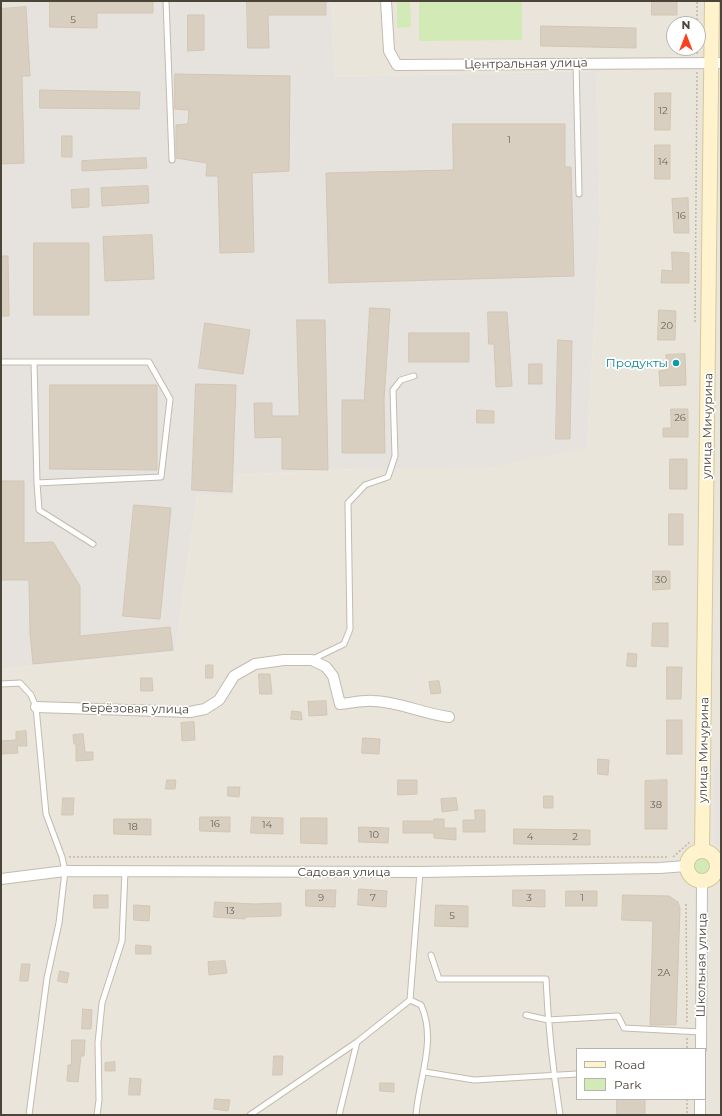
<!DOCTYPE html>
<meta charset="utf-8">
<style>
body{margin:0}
#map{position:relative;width:722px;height:1116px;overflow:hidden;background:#f6f3ec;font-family:Montserrat,sans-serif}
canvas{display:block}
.frame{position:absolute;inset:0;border:2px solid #4b4439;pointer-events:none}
.legend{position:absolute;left:576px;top:1048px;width:130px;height:52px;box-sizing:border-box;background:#fff;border:1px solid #b7b4b0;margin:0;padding:5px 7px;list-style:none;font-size:12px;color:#4b4439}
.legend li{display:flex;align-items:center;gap:8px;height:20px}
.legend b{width:20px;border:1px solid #b7b4b0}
.north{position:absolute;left:666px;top:16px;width:40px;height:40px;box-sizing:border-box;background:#fff;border:1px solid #b7b4b0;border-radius:50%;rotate:0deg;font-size:11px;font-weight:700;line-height:16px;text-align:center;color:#4b4439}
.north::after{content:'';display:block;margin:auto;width:14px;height:18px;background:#fc3f1d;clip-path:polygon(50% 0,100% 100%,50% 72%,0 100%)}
</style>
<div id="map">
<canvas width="722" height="1116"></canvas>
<div class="frame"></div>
<ul class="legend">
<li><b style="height:5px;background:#fff3cd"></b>Road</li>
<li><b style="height:11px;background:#d2eab5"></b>Park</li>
</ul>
<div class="north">N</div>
</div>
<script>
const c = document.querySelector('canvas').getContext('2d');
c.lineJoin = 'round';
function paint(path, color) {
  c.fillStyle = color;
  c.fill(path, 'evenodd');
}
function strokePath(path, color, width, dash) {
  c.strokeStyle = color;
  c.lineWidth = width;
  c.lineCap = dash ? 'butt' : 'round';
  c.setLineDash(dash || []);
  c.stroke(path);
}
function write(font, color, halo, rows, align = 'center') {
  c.font = font + ' Montserrat,sans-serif';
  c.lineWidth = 3.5;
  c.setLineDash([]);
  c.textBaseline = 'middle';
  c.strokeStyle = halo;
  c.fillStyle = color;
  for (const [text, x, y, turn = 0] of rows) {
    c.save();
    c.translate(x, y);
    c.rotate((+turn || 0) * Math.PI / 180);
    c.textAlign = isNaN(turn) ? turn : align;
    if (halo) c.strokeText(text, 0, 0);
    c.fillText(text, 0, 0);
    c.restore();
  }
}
paint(new Path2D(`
 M332,1H721V1115H1V669L175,652L197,495H234L235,475L356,469L587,448L600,224L597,71L335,77ZM674,24H698V48H674ZM577,1049H705V1099H577Z`), '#eae5da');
paint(new Path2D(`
 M1,1H332L335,77L597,71L600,224L587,448L489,467L356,469L235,475L234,495H197L175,652L1,669Z
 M713,761H721V847L714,843Z`), '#e6e2dd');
paint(new Path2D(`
 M397,1H410L411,27L397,28Z
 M419,1H522V40L419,41Z
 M692 866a10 10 0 1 1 20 0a10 10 0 1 1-20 0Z`), '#d2eab5');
const building = new Path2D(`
 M50,1H153V13H97V28L50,27Z
 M247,1H326V15H268L269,48H248Z
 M652,1H677V15H652Z
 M26,7L30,76H22L24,163L1,164V9Z
 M188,15H204V50L188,51Z
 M541,26L636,28V48L541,46Z
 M175,74L290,76L289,171L252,173L254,252L220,253L218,176H206L207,163L176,158V125L188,124L189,110L175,109Z
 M40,90L140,92L139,109L40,108Z
 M655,93H671L670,130H655Z
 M453,124H565V167H571L574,276L329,283L326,173L453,170Z
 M62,136H72V157H62Z
 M655,145H670V179H655Z
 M146,158L147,168L82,171V161Z
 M148,186L149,203L102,206L101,188Z
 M89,189V207L72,208L71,190Z
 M688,198L689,233H674L672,199Z
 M152,235L154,279L105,281L103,237Z
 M34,243H89V315H34Z
 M672,252L689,253V283H661L662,270L672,271Z
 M1,256H8L9,316H1Z
 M370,308L390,309L384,400L385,453H342V400H364Z
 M659,310L676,311L675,340H658Z
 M488,312H507L512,386L496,387L494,344H489Z
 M297,320H325L328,470L282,469V437L255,438L254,403H272V416H299Z
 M205,323L250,330L243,374L199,368Z
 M409,333H469V362H409Z
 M558,340L572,341L570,439H556Z
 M685,354L686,385L660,386L659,371L666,370V355Z
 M529,364H542V384H529Z
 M196,384L236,385L232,492L192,490Z
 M50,385H157V470L50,469Z
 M671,409H688V437H663V428H671Z
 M477,410L494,411V423H477Z
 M670,459H687V489H670Z
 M1,481H24V543L53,542L80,586V636L170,627L173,650L33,664L30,634L29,580H1Z
 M134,505L171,508L160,619L123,616Z
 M669,514H683V545H669Z
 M653,571H670V589L653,590Z
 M653,623H668V647L652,646Z
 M628,653L637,654L636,667L627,666Z
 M206,665H213V678H206Z
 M667,667H682L681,699H667Z
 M259,674H270L272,694H260Z
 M141,678H152L153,691H141Z
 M439,681L441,693L431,694L429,682Z
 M326,701L327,715L309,716L308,702Z
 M292,711L301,712L302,720L291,719Z
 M667,720H682V754H667Z
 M194,722L195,740L182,741L181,723Z
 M26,731L27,746H17L18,753L1,754V741L16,740V732Z
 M83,734L85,752H93V760L76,761V744H74L73,735Z
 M363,738L380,739L379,754L362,753Z
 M598,759L609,760L608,775L598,774Z
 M167,780H176L175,789H166Z
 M398,780H417V794L398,795Z
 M667,780V829H645V781Z
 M228,787H240L239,797L228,796Z
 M544,796H553V808H544Z
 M63,798H74L73,815H62Z
 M456,798L458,810L442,812L441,799Z
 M475,810H485V832H463V820H475Z
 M200,817H230V832L200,831Z
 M252,817L283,818V834L251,833Z
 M301,818H327V844L301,843Z
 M114,819H151V835L114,834Z
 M434,819H444V828H456V840L434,838V833H403V821H434Z
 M359,827L389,828L388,843L359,842Z
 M514,829L590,830V845L514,844Z
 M359,889L387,891L386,907L358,905Z
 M306,890H336L335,907L306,906Z
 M513,890H545V907L513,906Z
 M566,891H597V906H566Z
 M94,895H108V908H94Z
 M623,895L669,896L678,902L680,908L676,1025H650L653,921L622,920Z
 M215,902L255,904L281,903V916L245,917V919L214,917Z
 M134,905L150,906L149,921L134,920Z
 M436,905L468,906V927L435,926Z
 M136,945L151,946V954H136Z
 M225,961L227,973L209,975L208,962Z
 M22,964H30L28,981H20Z
 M60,971L69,973L67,983L58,981Z
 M83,1009L92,1010L91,1029H82Z
 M72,1040H85L84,1056H81L78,1082L67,1081L68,1065H71Z
 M274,1056H283L282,1075H273Z
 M115,1062V1071H105V1063Z
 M130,1078L141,1079L140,1095H129Z
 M380,1083H394V1092L380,1091Z
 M215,1099L230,1100L228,1111L214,1109Z
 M617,1099H645V1115H617Z`);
paint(building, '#d8cfc1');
strokePath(building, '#d3c7b4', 1);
const lane = new Path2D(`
 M166,1L172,160
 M576,63L579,194
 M1,362H149L170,399L161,477L37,483L34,362
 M37,483L39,510L93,544
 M313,659L344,644L350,629L348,503L365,485L388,477L395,456L393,390L401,380L414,376
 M1,684L20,683L31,695L36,707L46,814L62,857L65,871L59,923L47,978L29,1115
 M718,866H721
 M431,955L439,979H546C548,1025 553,1070 560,1115
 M410,1000L421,1005C437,1040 419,1078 416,1115
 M526,1015L548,1020L618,1016L624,1028L701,1032
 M425,1072L474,1080L577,1074
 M97,1115L99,1100L98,1043L102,1003L122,941L125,871
 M250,1115L357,1042
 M339,1115L357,1042L410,1000L420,872`);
const street = new Path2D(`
 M386,1L389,51L397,65L721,63
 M36,707L190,712L205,709L219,700L234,676L255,664L284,660H312L326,667L333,676L340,704C351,703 363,700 374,701C400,702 424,714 449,717
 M1,879L65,871L420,872L659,868L686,866
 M701,1049L702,881
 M700,1115V1099`);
const secondary = new Path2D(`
 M702,850L712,1
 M687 866a15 15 0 1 1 30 0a15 15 0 1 1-30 0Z`);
strokePath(lane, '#c2bbae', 7);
strokePath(street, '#c2bbae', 12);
strokePath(secondary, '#d6c79b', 16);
strokePath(new Path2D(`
 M697,24V1
 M697,54V48
 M695,322L697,72
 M69,857H667
 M673,857L691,841
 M686,904L687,1024
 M687,1038V1049
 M687,1099V1115`), '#c4b79f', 1.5, [2, 2]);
strokePath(lane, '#fff', 5);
strokePath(street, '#fff', 10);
strokePath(secondary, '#fff3cd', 14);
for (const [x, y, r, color] of [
 [676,363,4,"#0f9aa8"]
]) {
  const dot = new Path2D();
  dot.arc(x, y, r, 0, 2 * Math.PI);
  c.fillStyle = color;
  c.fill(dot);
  strokePath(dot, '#fff', 1.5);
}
write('10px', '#6e675b', null, [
 ["5",73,20],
 ["12",663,111],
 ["1",509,140],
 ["14",663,162],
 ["16",681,216],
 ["20",667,326],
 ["26",680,418],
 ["30",661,580],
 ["38",656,805],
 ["16",215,824],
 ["14",267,825],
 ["18",133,827],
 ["10",374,835],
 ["4",530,837],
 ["2",575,837],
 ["9",321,898],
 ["7",373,898],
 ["3",529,898],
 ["1",582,898],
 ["13",230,911],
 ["5",452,916],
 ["2А",664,973]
]);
write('12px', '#4b4439', '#fff', [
 ["Центральная улица",526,64,-1],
 ["улица Мичурина",708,426,-89],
 ["Берёзовая улица",135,709,1],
 ["улица Мичурина",704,750,-89],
 ["Садовая улица",344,872],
 ["Школьная улица",702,965,-89]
]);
write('12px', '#0d838f', '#fff', [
 ["Продукты",668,363]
], 'right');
</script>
